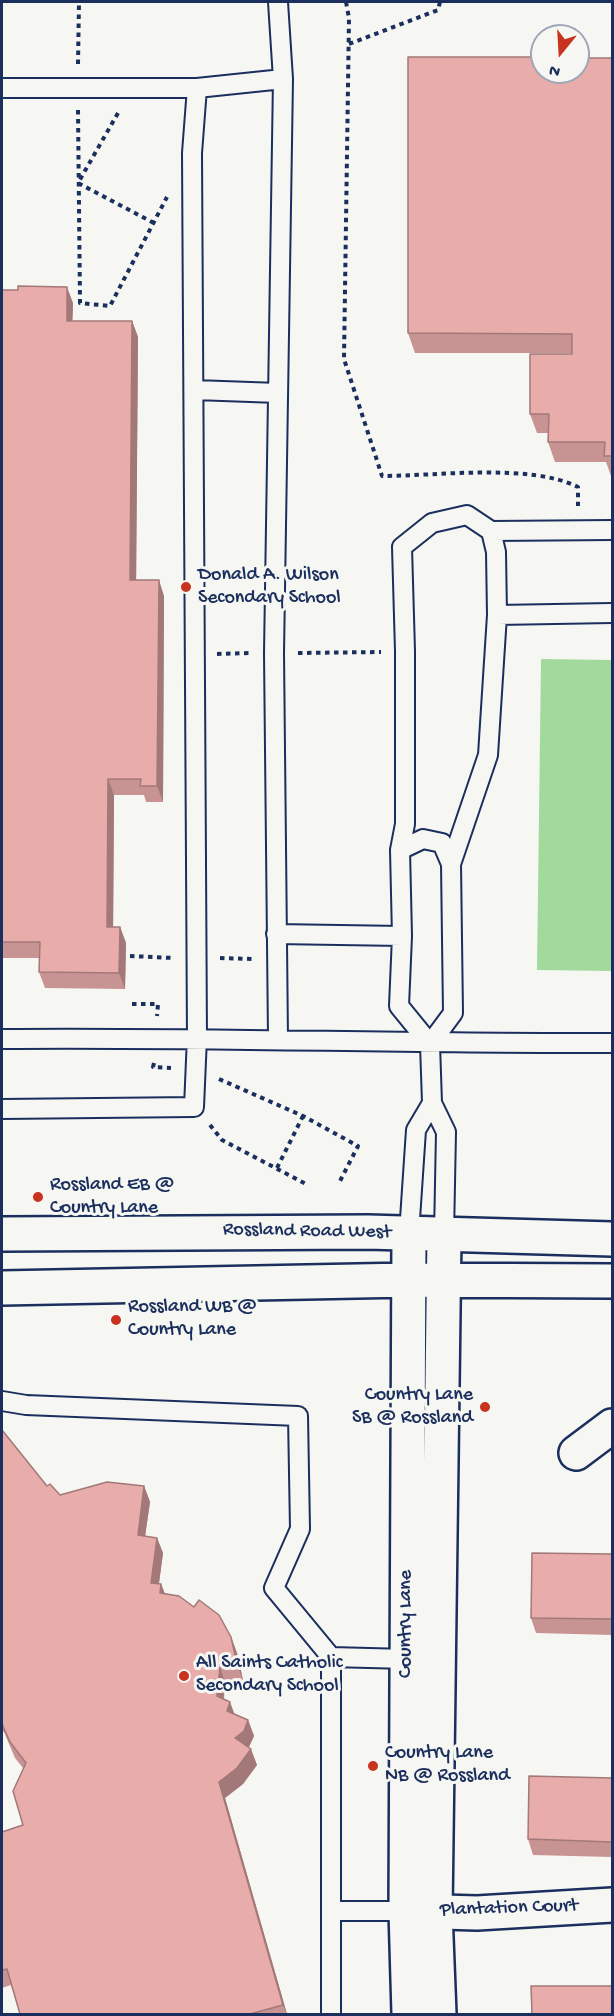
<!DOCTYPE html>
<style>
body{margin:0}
#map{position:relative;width:614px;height:2016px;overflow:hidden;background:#f6f6f2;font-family:"Gochi Hand",sans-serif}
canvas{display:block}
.frame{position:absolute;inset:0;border:3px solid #1b2f5e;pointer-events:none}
.north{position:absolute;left:530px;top:24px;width:60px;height:60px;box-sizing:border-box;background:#f6f6f2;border:2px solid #9ea6b7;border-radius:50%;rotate:198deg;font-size:16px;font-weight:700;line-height:24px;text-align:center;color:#1b2f5e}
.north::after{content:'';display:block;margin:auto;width:21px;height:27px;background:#c8321e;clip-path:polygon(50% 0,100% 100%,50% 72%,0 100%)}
</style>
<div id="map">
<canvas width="614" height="2016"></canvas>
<div class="frame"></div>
<div class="north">N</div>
</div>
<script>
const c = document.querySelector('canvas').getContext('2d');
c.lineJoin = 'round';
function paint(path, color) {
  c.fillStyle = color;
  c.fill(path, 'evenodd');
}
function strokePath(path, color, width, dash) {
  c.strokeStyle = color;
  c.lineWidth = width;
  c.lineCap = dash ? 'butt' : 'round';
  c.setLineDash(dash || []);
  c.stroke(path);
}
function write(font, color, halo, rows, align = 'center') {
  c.font = font + ' "Gochi Hand",sans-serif';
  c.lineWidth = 6;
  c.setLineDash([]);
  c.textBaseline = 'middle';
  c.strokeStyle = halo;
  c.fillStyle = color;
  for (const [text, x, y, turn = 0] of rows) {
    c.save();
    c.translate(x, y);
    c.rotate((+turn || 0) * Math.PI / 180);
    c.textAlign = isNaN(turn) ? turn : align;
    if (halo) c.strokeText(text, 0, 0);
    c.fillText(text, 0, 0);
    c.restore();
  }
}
paint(new Path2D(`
 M541,659L612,660V971L537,970Z`), '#a2d99c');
const lane = new Path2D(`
 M278,2L283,79L274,653L278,1039
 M2,88H197L192,153L197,1037L194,1107L2,1109
 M197,88L283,79
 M195,390L278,393
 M491,531L612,530
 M497,615L612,613
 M400,850L405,824V651L402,547L432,523L467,515L491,531L496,552L497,615L488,755L451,864
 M276,934L402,936
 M2,1039C205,1037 409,1044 612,1043
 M430,1044L399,1006L402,936L400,850L423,839L442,843L451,864L453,1013L430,1044L432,1103L446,1132L444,1235
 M409,1234L416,1130L432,1103
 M2,1401L26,1405L298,1416L300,1529L274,1588L331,1657
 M331,1911H406
 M331,2014V1657L407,1659`);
const street = new Path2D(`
 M576,1453L612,1426
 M408,1911L477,1913L612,1905`);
const secondary = new Path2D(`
 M2,1234L368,1232L612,1239
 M2,1288L408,1280L612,1281
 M409,2014L406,1911L409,1234
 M439,2014L435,1912L444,1235`);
strokePath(lane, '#1b2f5e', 22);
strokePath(street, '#1b2f5e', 38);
strokePath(secondary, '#1b2f5e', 38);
strokePath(new Path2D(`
 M346,2L349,18L344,359L382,476C437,476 530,463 578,487V506
 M349,44L438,10L440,2
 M78,64L79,2
 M78,110L80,303L110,306L167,197
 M118,113L78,183L152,222
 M298,653L381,652
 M217,654L252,653
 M130,956L174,958
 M220,958L255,959
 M132,1004H158L157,1016
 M154,1063L153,1067L171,1068
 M219,1079L303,1116L358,1146L339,1183
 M210,1125L222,1140L306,1184
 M277,1168L303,1116`), '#1b2f5e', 4, [4.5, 4.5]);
strokePath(lane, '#f6f6f2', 18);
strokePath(street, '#f6f6f2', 33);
strokePath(secondary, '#f6f6f2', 33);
paint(new Path2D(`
 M612,58V476H611L606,462H555L548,442V433H537L530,414L572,353H415L408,333Z
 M2,290L73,303L72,321H132L138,337L136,580L164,596L163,802H146L144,795H114L113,927H120L126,943L125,989L45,988L39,972L40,958H2Z
 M2,1430L47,1486L60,1495L144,1486L150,1502L145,1536L157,1538L163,1553L159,1583L161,1584L165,1594L231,1637L237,1653L243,1680L225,1683L224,1699L235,1715L248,1720L254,1736L248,1748L257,1765L243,1784L225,1798L287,2014H20L11,1985L2,1988V1832L23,1825V1768L15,1758L4,1732L2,1731Z
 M612,1554V1635L536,1633L531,1618Z
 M612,1778V1857L533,1855L528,1839Z`), '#c89493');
paint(new Path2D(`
 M67,287L73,303L72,337L67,321Z
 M132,321L138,337L136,596L130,580Z
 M159,580L164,596L163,802L157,786Z
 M108,779L114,795L113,943L107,927Z
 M120,927L126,943L125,989L119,973Z
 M144,1486L150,1502L143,1551L138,1535Z
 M157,1538L163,1553L157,1598L151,1583Z
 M161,1584L167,1599L160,1593Z
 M231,1637L237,1653L243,1680L237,1664Z
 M220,1667L225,1683L222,1712L217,1696Z
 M230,1702L236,1718L227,1711Z
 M248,1720L254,1736L249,1747L241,1754L235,1738Z
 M251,1749L257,1765L243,1784L225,1798L287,2014L283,2005L219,1782Z`), '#a27878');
const building = new Path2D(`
 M408,57H542V72H578V58H612V456H604L605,442H548L549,414H530V354H572V334L408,333Z
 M18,286L67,287V321H132L130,580H159L157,786H140L141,779H108L107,927H120L119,973L39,972L40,942H2V290H18Z
 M2,1430L47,1486L50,1484L60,1495L107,1482L144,1486L138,1535L157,1538L151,1583L161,1584L160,1593L179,1596L194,1607L199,1600L219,1615L231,1637L237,1664L220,1667L217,1696L230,1702L227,1711L248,1720L244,1731L235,1738L251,1749L237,1768L219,1782L283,2005L250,2014H20L7,1969L2,1970V1832L23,1825L13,1791L26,1763L10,1742L2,1724Z
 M532,1553L612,1554V1619L531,1618Z
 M529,1776L612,1778V1842L528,1839Z
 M531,1986H612V2014H532Z`);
paint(building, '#e8acab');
strokePath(building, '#a27878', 1.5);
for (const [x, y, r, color] of [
 [186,587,6,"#c8321e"],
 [38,1197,6,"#c8321e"],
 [116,1320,6,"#c8321e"],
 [485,1407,6,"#c8321e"],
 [184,1676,6,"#c8321e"],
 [373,1766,6,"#c8321e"]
]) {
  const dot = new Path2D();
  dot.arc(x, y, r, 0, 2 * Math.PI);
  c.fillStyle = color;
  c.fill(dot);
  strokePath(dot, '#f6f6f2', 2);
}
write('20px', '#1b2f5e', '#f6f6f2', [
 ["Donald A. Wilson",198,576],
 ["Secondary School",198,599],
 ["Rossland EB @",50,1186],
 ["Country Lane",50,1209],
 ["Rossland WB @",128,1308],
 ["Country Lane",128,1331],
 ["Country Lane",473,1396,"right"],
 ["SB @ Rossland",473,1419,"right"],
 ["All Saints Catholic",196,1664],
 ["Secondary School",196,1687],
 ["Country Lane",385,1754],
 ["NB @ Rossland",385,1777]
], 'left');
write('20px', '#1b2f5e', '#f6f6f2', [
 ["Rossland Road West",307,1232,1],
 ["Country Lane",407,1624,-90],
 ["Plantation Court",509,1909,-2]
]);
</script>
